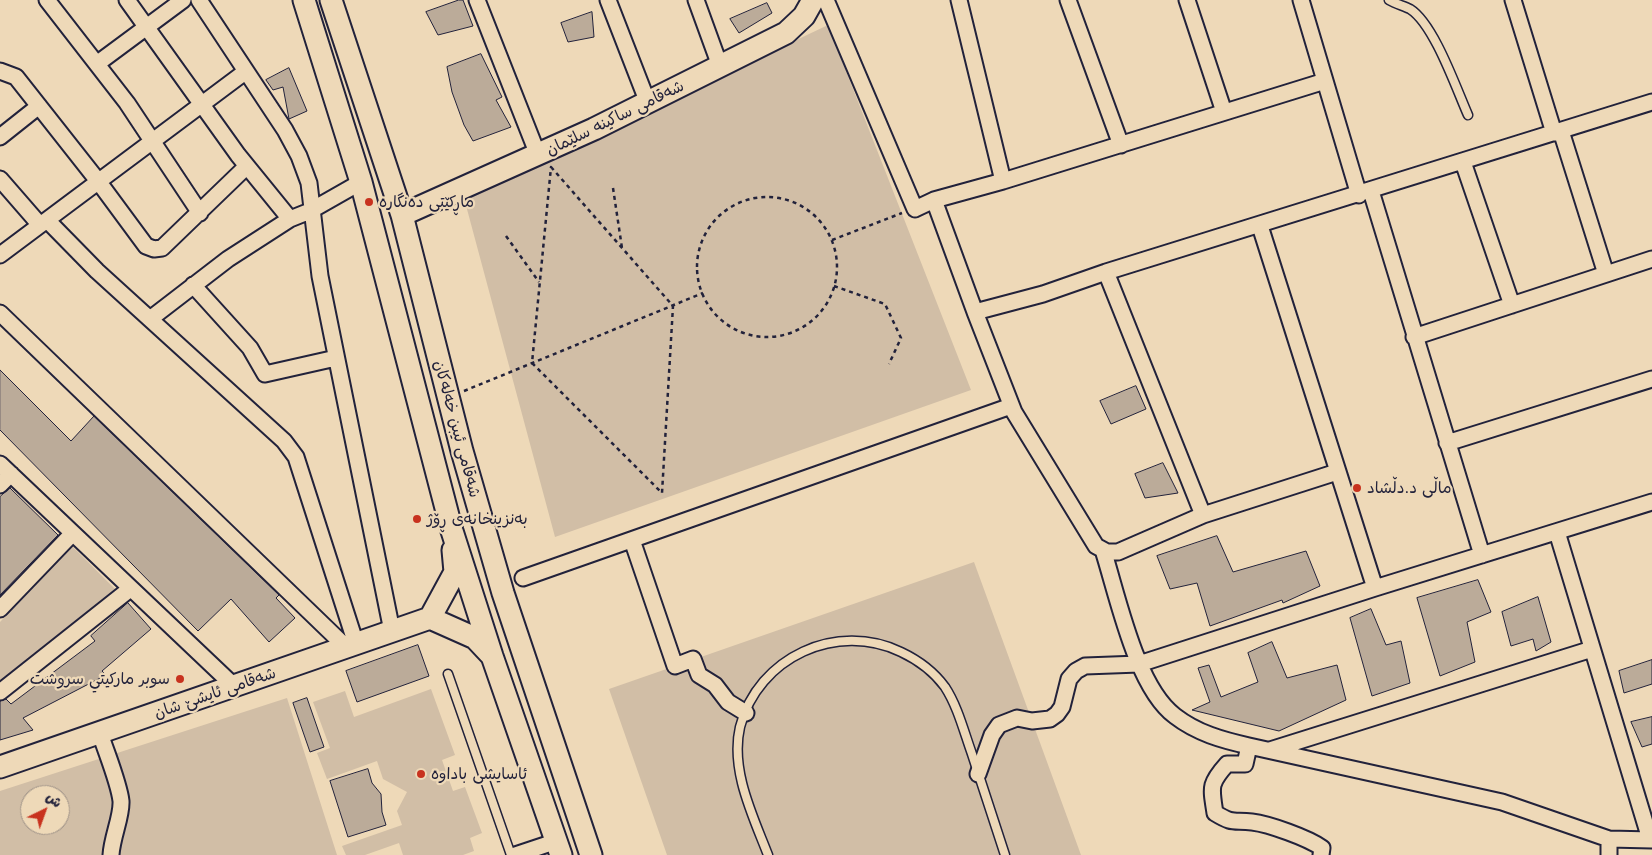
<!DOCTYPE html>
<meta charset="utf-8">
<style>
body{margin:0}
#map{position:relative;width:1652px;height:855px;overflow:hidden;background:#eed9b8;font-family:Mali,"Playpen Sans Arabic",sans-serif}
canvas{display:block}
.north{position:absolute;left:20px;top:785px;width:50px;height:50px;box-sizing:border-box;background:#eed9b8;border:1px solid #9c9086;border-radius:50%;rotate:42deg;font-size:14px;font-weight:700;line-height:20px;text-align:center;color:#22223b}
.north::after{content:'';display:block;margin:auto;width:18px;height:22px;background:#c8321e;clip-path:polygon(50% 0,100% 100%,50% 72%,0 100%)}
</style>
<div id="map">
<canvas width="1652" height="855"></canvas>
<div class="north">ش</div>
</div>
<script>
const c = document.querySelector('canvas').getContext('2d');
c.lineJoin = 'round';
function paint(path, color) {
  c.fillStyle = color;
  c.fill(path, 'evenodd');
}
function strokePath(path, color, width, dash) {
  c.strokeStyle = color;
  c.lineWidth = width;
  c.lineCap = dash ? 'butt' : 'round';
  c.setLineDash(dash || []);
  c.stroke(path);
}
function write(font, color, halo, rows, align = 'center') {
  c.font = font + ' Mali,"Playpen Sans Arabic",sans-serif';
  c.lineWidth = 4.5;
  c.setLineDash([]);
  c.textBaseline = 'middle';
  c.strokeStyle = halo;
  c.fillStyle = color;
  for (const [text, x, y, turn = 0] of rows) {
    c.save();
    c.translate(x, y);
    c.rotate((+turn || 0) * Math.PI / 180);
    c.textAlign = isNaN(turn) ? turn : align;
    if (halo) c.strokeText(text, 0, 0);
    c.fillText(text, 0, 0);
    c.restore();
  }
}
paint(new Path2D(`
 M828,25L971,390L555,537L464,198Z
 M72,546L116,590L0,683V622Z
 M974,562L1081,855H667L609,689Z
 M431,689L455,755L442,760L453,791L465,787L482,833L470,838L474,851L463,855H403L399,843L365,855H346L342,846L402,825L397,811L407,792L383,779L377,761L327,779L317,753L330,748L313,702L345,691L354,717Z
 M287,698L337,855H0V791ZM30,795H60V825H30Z`), '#d1bea6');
const building = new Path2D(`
 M459,0H463L473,26L438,35L426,12Z
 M767,3L772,13L739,33L730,19Z
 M592,12L594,37L568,42L561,23Z
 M481,54L502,97L496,100L511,127L473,141L464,125L452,92L447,67Z
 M289,68L307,111L289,119L283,87L273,90L266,80Z
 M0,370L71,441L94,416L279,595L276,598L295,618L269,642L231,599L198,631L0,430Z
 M1136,386L1146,409L1111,424L1100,401Z
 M1163,463L1178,493L1145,498L1135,474Z
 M10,488L58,535L0,595V497Z
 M1217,536L1233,572L1306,551L1320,586L1283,603L1282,600L1210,626L1197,583L1170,589L1157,556Z
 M1478,580L1491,612L1467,622L1475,662L1440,676L1417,598Z
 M1538,597L1551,642L1536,651L1533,639L1511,646L1502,612Z
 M128,603L151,629L102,671L106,675L23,718L33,730L0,740V701L6,699L11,704L95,641L91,636Z
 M1371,609L1386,645L1401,641L1410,683L1372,696L1350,618Z
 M1272,642L1287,678L1337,665L1346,700L1279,731L1192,710L1210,702L1198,668L1209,665L1221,697L1258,682L1248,653Z
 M418,645L429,676L357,702L346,671Z
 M1652,660V684L1624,693L1619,671Z
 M307,698L324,747L310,752L293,703Z
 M1652,717V744L1642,747L1631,722Z
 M368,769L372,783L381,794L382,812L386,825L348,837L330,781Z`);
paint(building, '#bbab99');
strokePath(building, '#22223b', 1);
const lane = new Path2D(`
 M1389,0C1396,4 1404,6 1410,9C1434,24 1456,88 1468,115
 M448,674L511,855
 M768,855C753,816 730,770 740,727C758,657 837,621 901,652C918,660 934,672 945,687C958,707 964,732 972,754C983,788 994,821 1005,855`);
const street = new Path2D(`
 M47,0L127,103L200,213
 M127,0L238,155L290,219L310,211L361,182
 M199,0L285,130L299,156L309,183L320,276L392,631
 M477,0L538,155
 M608,0L648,103
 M696,0L720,66
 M826,0L915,209L934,200L1003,181L1325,81
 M959,0L1003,181
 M1068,0L1121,145
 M1187,0L1224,112
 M1301,0L1359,195
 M1513,0L1554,133
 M98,63L183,0
 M0,71L16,77L98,181L146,246L154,249L162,248L247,166
 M1561,131L1606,274
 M0,137L39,106
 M1463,162L1512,305
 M0,179L40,225
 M1371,191L1482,555
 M934,200L975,312L1043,294L1106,272L1652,102
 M47,220L97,271L284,441L296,457L356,644
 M1260,226L1375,588
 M0,255L245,72
 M1106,272L1203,515
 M193,285L250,348L265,374L336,358
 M975,312L1014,412L1096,546L1107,552H1118L1203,515L1337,472
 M0,313L346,647
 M150,319L228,259L290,219
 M1414,337L1652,259
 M1447,443L1652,379
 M0,464L234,686
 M0,485L11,474
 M1557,532L1650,839
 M632,540L675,666L693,659L699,675L715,685L728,702L746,713
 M1103,550C1118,597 1136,687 1175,716C1197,733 1222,740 1249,746L1502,802L1609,839L1652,840
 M523,578L1011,406
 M0,609L72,534
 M0,692L130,589
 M100,733C106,752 119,783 121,801C122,816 112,837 111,855
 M1249,746L1245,764H1227C1209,784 1211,787 1215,813C1233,824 1232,820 1252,822C1269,824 1308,838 1322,848L1321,855
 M1270,750L1592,649
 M978,774L992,735L999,725L1017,718L1032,721L1050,719L1057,714L1062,707L1069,679L1076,671L1085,666L1139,664L1375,588L1652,502
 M515,855L557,841
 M1609,855V839`);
const secondary = new Path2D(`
 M304,0L361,182L452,531L492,656L561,855
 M331,0L402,215L462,451L503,593L591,855
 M402,215L594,129L786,33L804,16L813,0
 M430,618L475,638L491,655
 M0,767L430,618L455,572L453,550`);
strokePath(lane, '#22223b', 11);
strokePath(street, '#22223b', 19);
strokePath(secondary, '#22223b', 25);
strokePath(new Path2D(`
 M551,167L673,306L662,493L532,363Z
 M613,188L622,248
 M697 267a70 70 0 1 1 140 0a70 70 0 1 1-140 0Z
 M506,236L539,282
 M832,240L902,213
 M834,286L885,304L901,338L889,364
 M464,391L703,293`), '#22223b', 2.5, [4, 4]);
strokePath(lane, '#eed9b8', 8);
strokePath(street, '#eed9b8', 15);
strokePath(secondary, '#eed9b8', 21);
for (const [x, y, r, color] of [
 [369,202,5,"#c8321e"],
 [1357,488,5,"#c8321e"],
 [417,519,5,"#c8321e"],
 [180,679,5,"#c8321e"],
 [421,774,5,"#c8321e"]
]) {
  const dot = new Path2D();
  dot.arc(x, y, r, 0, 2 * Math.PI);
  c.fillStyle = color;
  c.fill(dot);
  strokePath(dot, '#eed9b8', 2);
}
write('16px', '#22223b', '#eed9b8', [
 ["شەقامی ساکینە سلێمان",615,118,-26],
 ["شەقامی ئیبن خەلەکان",457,429,75],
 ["شەقامی ئایشێ شان",215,693,-19]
]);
write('16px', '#22223b', '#eed9b8', [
 ["ماڕكێتی دەنگارە",379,202],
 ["ماڵی د.دڵشاد",1367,488],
 ["بەنزینخانەی ڕۆژ",427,519],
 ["سوبر ماركيتي سروشت",170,679,"right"],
 ["ئاسايشى باداوه",431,774]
], 'left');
</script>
